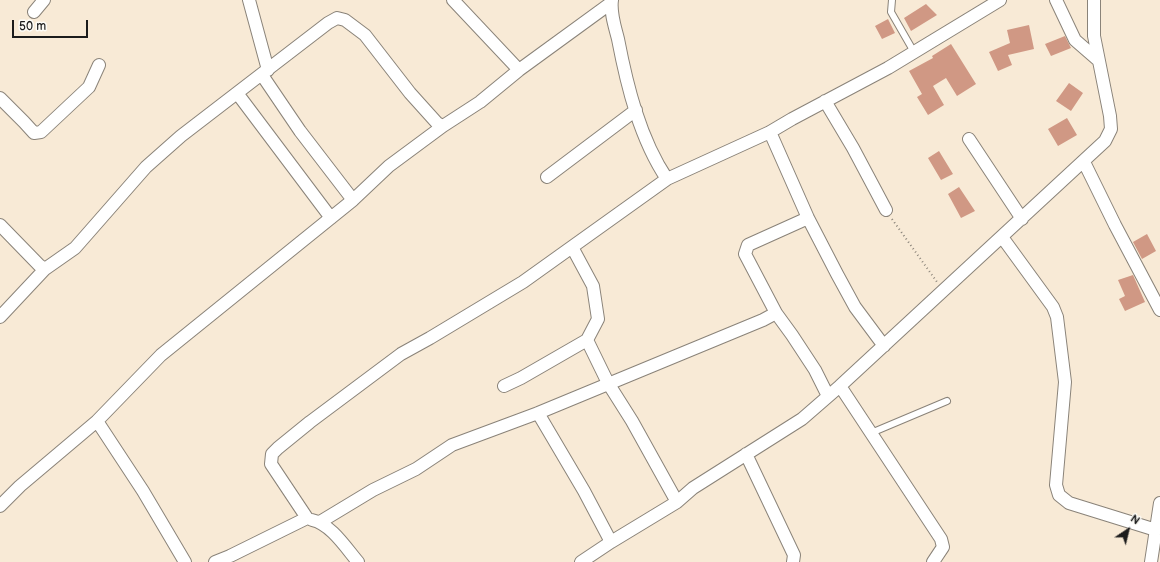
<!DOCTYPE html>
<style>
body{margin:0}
#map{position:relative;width:1160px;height:562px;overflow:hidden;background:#f8ead6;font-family:"Balsamiq Sans",sans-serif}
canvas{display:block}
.north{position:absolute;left:1108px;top:510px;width:40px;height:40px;-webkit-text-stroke:3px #fdfcf7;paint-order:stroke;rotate:35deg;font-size:11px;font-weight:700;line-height:16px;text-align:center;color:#1c1c1c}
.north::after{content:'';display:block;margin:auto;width:14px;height:18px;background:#1c1c1c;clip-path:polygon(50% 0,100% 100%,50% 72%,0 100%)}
.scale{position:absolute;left:12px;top:20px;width:76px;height:18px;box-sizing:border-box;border:2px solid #1c1c1c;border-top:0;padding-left:5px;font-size:12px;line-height:14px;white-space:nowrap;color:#1c1c1c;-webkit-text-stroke:3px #fdfcf7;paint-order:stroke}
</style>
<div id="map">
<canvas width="1160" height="562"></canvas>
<div class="north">N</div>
<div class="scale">50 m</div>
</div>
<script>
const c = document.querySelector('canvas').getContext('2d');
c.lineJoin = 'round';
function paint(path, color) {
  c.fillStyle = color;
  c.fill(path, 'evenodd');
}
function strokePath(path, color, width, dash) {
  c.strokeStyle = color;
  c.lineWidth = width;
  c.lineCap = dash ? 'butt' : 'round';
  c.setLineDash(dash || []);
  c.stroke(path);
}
paint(new Path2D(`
 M926,4L937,15L911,31L904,18Z
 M888,19L895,33L882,39L875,26Z
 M1029,25L1034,49L1008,55L1012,65L998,71L989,52L1010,43L1007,30Z
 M1065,36L1071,48L1051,56L1045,44Z
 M951,44L976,84L957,96L946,78L933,86L944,105L928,115L917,97L922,94L909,71L933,58L932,56Z
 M1069,83L1083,93L1071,111L1056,101Z
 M1067,118L1077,135L1058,146L1048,129Z
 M939,151L953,174L941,180L928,158Z
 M959,187L975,211L961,218L948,194Z
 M1147,234L1156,251L1142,259L1133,242Z
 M1133,275L1145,302L1125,311L1119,299L1125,296L1118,280Z`), '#d09884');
const service = new Path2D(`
 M892,0L891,12L914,52
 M871,433L947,401`);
const minor = new Path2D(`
 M249,0L268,70
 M453,0L519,70
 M612,0C610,13 615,27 618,39C627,86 640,139 667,179
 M1056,0L1075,40L1098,60
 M34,12L44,0
 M262,75L300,131L353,200
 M237,93L331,218
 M0,98L24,122L34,133L41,132L89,87L99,65
 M825,101L853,148L886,210
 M770,132L808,218L837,274L855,307L884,346
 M969,139L1022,219
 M1084,162L1115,225L1160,310
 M547,177L636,110
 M808,218L748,245L745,254L776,313L792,335L815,370L828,396
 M0,225L39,265L45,269L75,248L146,167L181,136L328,23L337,18L345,20L365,35L410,93L437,123L443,126L480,102L519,70L611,3
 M1002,237L1053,307L1057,317L1065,382L1056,485L1059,495L1069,503L1156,530
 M572,247L593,286L598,319L587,340L608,383L632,421L677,502
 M0,317L45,269
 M504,386L521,378L587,340
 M840,386L941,539L943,547L933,562
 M538,413L584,491L611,542
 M97,421L143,491L185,562
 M746,454L794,555L793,562
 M0,506L20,486L97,421L161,355L353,200L389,166L443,126
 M312,520C331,524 346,548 358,562
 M320,522L373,490L416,469L452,445L538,413L763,320L776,313
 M215,562L230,556L307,518L271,464L272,454L278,448L310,422L401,354L430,338L523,282L667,179L770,132L792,119L888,68L1000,0
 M581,562L611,542L677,502L693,488L802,419L840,386L1105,141L1111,129L1110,116L1094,36V0
 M1151,562L1160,503`);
strokePath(service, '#8a8379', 8);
strokePath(minor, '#8a8379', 14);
strokePath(new Path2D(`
 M892,219L937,282`), '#8a8379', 2, [1, 3]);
strokePath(service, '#fff', 6);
strokePath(minor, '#fff', 12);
</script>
